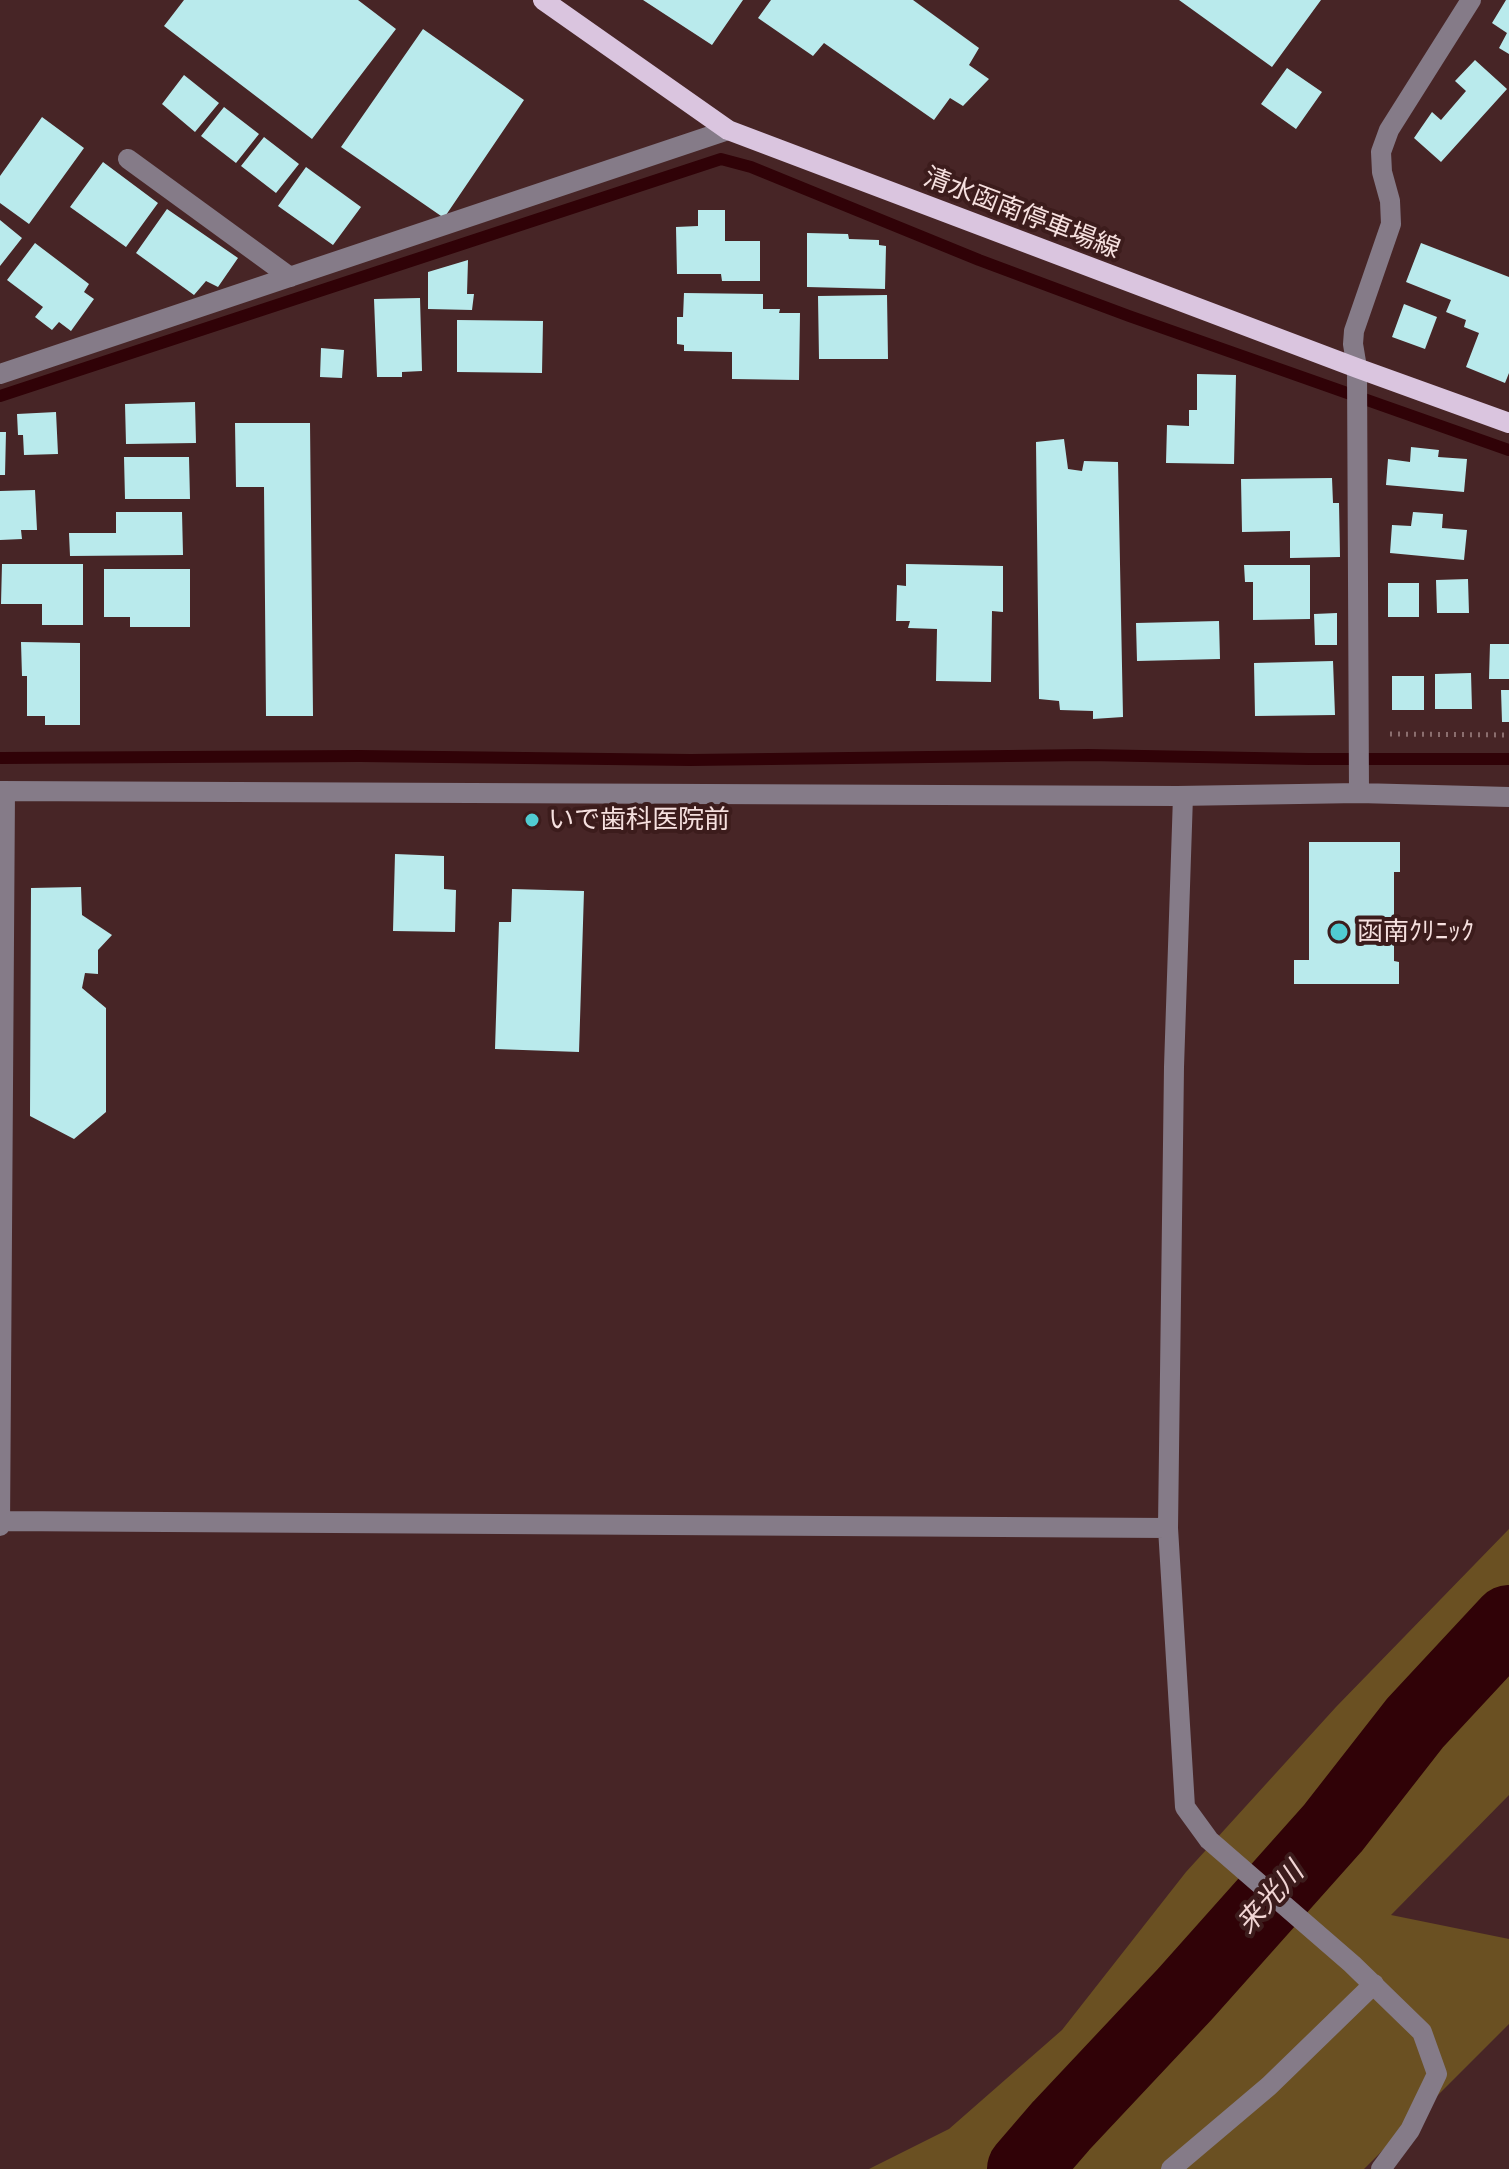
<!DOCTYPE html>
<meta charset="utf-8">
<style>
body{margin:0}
canvas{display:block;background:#472526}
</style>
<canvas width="1509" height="2169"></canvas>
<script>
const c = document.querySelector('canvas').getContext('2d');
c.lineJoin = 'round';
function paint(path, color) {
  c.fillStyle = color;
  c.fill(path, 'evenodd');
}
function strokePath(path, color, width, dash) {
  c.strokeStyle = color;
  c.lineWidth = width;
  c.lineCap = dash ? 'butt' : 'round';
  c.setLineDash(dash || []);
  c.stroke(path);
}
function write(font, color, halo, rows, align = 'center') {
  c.font = font + ' "Golos Text","Noto Sans JP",sans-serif';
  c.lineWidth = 8;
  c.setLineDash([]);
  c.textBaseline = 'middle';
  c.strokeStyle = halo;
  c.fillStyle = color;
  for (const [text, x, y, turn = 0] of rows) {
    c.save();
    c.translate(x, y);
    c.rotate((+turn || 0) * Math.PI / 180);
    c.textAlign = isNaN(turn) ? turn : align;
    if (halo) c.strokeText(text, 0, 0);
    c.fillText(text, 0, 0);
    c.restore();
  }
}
paint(new Path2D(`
 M1509,1529V1795L1391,1915L1509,1939V2024L1364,2169H869L949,2129L1062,2030L1186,1872L1336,1707Z`), '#6a5022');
strokePath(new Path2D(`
 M0,396L721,159L751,167L979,260L1129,316L1509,450
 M0,758L359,756L691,760L1088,755L1309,759H1509`), '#300207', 12);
strokePath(new Path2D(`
 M1024,2169L1061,2126L1185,1994L1333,1828L1415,1723L1509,1622`), '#300207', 74);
paint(new Path2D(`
 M184,0H358L396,29L312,139L164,26Z
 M643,0H743L712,45Z
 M771,0H913L979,48L969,65L989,79L963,106L950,98L934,120L824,43L813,56L758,18Z
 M1179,0H1321L1272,67Z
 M1506,0H1509V54L1499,48L1507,33L1492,23Z
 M423,29L524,100L444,218L341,147Z
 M1475,60L1507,89L1441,162L1414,138L1432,112L1441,120L1466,91L1455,81Z
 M1287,68L1322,92L1296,129L1261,104Z
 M184,75L219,103L195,132L162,104Z
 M224,107L259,134L236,163L201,136Z
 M42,117L84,148L29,224L0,203V176Z
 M264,137L299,164L276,193L241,166Z
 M103,162L158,203L126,247L70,207Z
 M306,167L361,207L333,245L278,206Z
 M167,209L238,258L218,287L206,281L194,295L136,253Z
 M698,210H725V241H760V281H722L721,274H677L676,227L698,226Z
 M0,220L22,238L0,266Z
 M807,233L848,234L849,239L879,240V245L886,246L885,289L807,287Z
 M35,243L89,284L84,292L94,299L71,331L59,322L52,330L35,317L43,307L7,280Z
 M1421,243L1509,277V373L1505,383L1466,367L1479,333L1464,327L1466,320L1446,312L1451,300L1406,282Z
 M468,260L467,294H474L472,310L428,309V272Z
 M684,293L763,294V309H780L779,313H800L799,380L732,379V352L684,351V345L677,344V317H683Z
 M887,295L888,359H819L818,296Z
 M420,298L422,371L402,372V377H377L374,299Z
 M1404,304L1437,317L1425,349L1392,337Z
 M457,320L543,321L542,373L457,372Z
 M321,348L344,350L342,378L320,377Z
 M1197,374L1236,375L1234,464L1166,463L1167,425L1189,426V410H1197Z
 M195,402L196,443L126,444L125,404Z
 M56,412L58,454L24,455L23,435H18L17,414Z
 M235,423H310L313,716H266L264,487H236Z
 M0,432H6L5,475H0Z
 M1064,439L1068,469L1082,471L1084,461L1118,462L1123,717L1093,719V711L1060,710L1059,701L1039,699L1036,442Z
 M1411,447L1439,450L1438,457L1467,459L1464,492L1386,485L1388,459L1410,462Z
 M124,457H189L190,499H125Z
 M1332,478L1333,503H1339L1340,557L1290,558V531L1242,532L1241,479Z
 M35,490L37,530H21L22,539L0,540V491Z
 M116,512H182L183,555L70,556L69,533H116Z
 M1413,512L1443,514L1442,528L1467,530L1464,560L1390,553L1392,525L1411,526Z
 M2,564H83V625H42V604H1Z
 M906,564L1003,566V612L992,611L991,682L936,681L937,629L908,628L910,621H896L897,585L906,586Z
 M1244,565H1310V619L1253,620V582H1245Z
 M104,569H190V627H130V617H104Z
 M1468,579L1469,613H1437L1436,580Z
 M1388,583H1419V617H1388Z
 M1337,613V645H1315L1314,614Z
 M1219,621L1220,659L1137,661L1136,623Z
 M21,642L80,643V725H45V716H27V676H22Z
 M1490,644H1509V679H1489Z
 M1333,661L1335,715L1255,716L1254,663Z
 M1471,673L1472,709H1435V674Z
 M1392,676H1424V710H1392Z
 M1501,690H1509V722H1502Z
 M1309,842H1400V872H1394V961L1399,962V984H1294V960H1309Z
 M395,854L444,856V889L456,890L455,932L393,931Z
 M81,887L82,915L112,935L98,950V974L85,973L82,988L106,1008V1112L74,1139L30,1116L31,888Z
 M512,889L584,891L579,1052L495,1049L499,922H511Z`), '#b9eaec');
strokePath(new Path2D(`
 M1390,734L1509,735`), '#8b6e6e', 5, [2, 6]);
strokePath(new Path2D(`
 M128,159L290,277
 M0,374L728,130
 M0,791L1177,796L1359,793L1509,797
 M1359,793L1357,368L1353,344L1354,331L1391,224L1390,201L1382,172L1381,152L1389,130L1471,0
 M1183,796L1174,1067L1168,1528L1185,1807L1209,1840L1352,1964L1422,2032L1437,2074L1410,2130L1381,2169
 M0,1521L1168,1528
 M0,1526L5,791
 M1171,2169L1269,2086L1374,1984`), '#857b88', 20);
strokePath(new Path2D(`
 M543,0L728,130L1357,368L1509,423`), '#dac5df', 20);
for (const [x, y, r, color] of [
 [532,820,8,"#51ccd2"],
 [1339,932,10,"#51ccd2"]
]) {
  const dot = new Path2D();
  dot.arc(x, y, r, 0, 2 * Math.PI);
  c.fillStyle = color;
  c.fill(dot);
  strokePath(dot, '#3c1c1c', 3);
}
write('26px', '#f6e0df', '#3c1c1c', [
 ["清水函南停車場線",1022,213,21]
]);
write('26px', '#f6e0df', '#3c1c1c', [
 ["いで歯科医院前",548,820],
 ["函南ｸﾘﾆｯｸ",1357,932]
], 'left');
write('italic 28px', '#f1d5d4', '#3c1c1c', [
 ["来光川",1270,1898,-48]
]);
</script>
